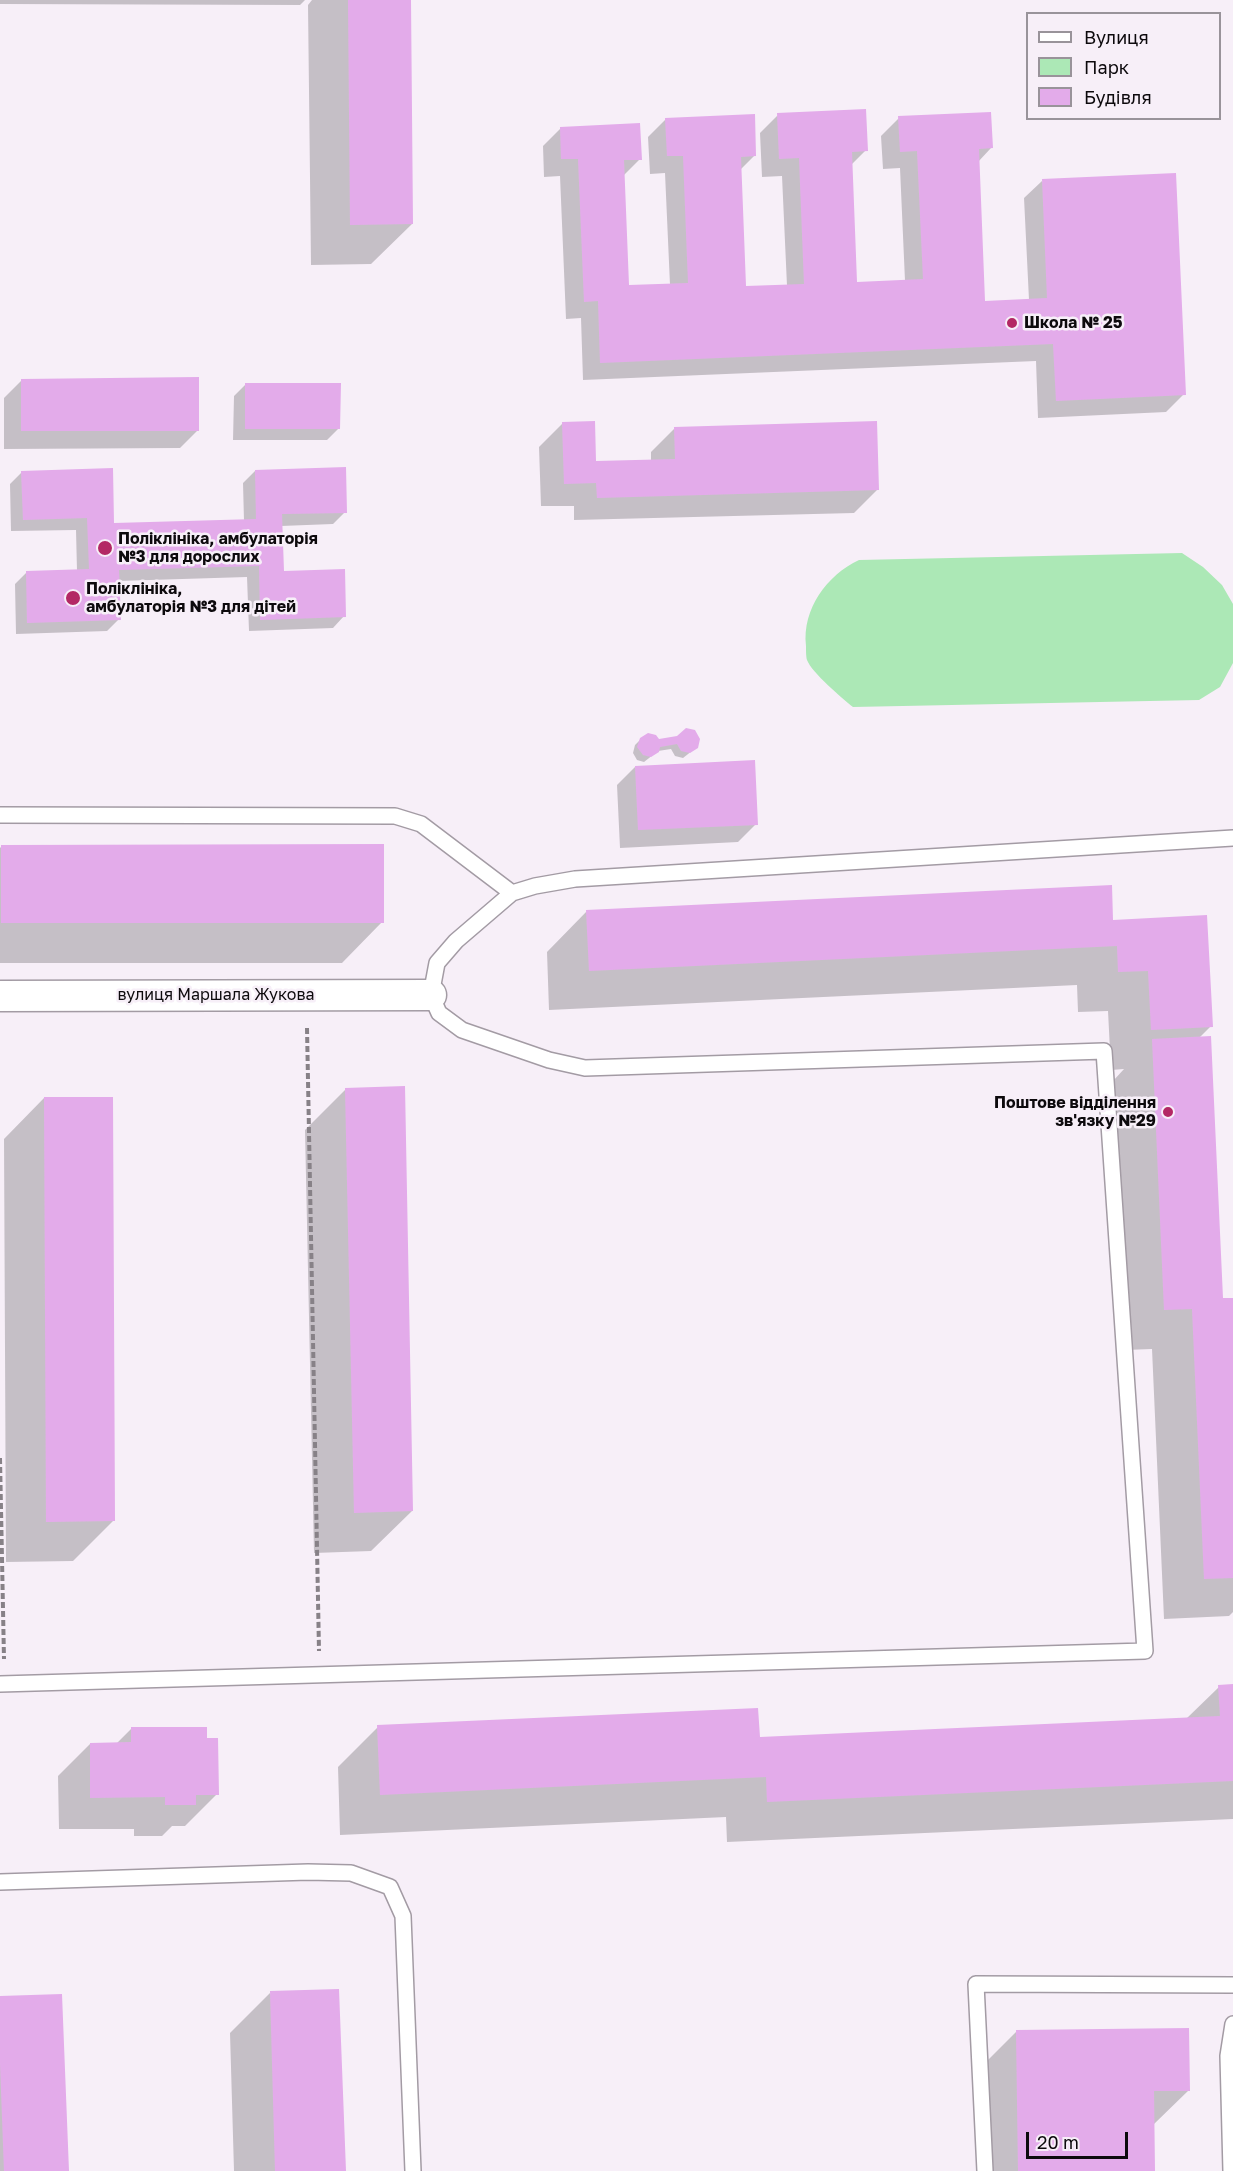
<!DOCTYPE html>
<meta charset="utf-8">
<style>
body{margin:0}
#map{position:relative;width:1233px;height:2171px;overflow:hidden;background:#f7eff8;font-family:"Golos Text",sans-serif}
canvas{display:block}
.legend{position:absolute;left:1026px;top:12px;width:195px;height:108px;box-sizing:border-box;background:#f7eff8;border:2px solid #99939a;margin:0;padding:8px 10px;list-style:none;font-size:18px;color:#0d0a0d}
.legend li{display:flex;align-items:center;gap:12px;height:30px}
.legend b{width:30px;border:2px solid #99939a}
.scale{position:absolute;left:1026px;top:2132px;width:102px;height:27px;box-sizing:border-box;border:3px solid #0d0a0d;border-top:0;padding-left:8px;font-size:18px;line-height:21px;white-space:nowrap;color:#0d0a0d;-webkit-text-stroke:4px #f7eff8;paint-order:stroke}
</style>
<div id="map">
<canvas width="1233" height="2171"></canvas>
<ul class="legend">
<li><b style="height:8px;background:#fff"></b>Вулиця</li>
<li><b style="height:16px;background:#ace8b6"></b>Парк</li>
<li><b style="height:16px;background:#e3abea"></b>Будівля</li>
</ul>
<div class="scale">20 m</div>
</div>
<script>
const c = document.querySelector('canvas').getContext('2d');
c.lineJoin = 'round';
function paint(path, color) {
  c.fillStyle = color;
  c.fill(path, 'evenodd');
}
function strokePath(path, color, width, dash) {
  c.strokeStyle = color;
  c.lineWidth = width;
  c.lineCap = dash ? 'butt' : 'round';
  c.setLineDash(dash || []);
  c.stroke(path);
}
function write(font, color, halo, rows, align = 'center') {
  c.font = font + ' "Golos Text",sans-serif';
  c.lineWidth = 5;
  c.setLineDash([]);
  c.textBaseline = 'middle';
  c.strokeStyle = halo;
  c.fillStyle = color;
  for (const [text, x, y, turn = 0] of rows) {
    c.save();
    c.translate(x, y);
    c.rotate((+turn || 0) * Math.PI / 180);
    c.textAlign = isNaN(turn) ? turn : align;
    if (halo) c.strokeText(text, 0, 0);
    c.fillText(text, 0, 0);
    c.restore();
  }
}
paint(new Path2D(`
 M1182,553L1203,567L1222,585L1233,604V663L1220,687L1199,700L853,707C842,698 812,673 807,660C806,657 806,650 806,646C802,609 827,575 859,560Z`), '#ace8b6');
paint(new Path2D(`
 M0,0H305L300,5L0,4Z
 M312,0H409L412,224L371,264L311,265L308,5Z
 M778,115L866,150L851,165L856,283L905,281L900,168L883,169L881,136L899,118L991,148L978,162L984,302L1029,300L1024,198L1042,181L1184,394L1166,412L1038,418L1036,361L583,380L581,318L566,319L560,176L544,177L543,146L561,128L640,159L623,176L628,287L670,285L665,173L650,174L648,137L666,119L755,155L740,170L745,288L787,286L782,176L762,177L760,133Z
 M22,380L198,430L180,448L4,449V398Z
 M246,384L339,428L327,440H233L234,396Z
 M563,423L595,463L651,461V452L674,429L878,489L854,513L574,520V506H541L539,447Z
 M255,471L345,512L333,524L281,526L282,573L344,616L333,628L249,631L247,577L118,581L119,619L107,631L16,634L15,584L27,572L77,571L76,530L11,531L10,484L22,472L113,524L244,521L243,483Z
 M641,739L658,740L697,747L683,758L675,756L671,749L658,751L644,762L637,760L633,753L635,745Z
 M635,767L756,824L738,842L620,848L617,785Z
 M2,846L382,922L342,963H0V848Z
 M587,911L1112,921L1211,1026L1199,1038L1222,1300L1233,1299V1612L1229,1616L1164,1619L1152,1349L1125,1350L1113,1081L1124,1069L1111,1070L1108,1011L1078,1012L1077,985L549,1010L547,952Z
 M346,1089L412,1511L371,1551L314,1553L305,1130Z
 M44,1098L113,1521L73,1561L6,1562L4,1139Z
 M1233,1686V1819L727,1842L726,1817L340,1835L338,1767L378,1727L758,1739L1186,1719L1219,1687Z
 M131,1729L205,1740L217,1794L185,1826H172L162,1836H134V1829H59L58,1776L90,1744H116Z
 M270,1993L344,2171H234L230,2033Z
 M0,1997L67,2171H0Z
 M1016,2032L1189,2090L1153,2125L1154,2171H977L976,2072Z`), '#0003');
paint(new Path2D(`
 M348,0H411L413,224L350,225Z
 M866,109L868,151L852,152L857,282L923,279L917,151L900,152L898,116L991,112L993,148L979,149L985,301L1047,298L1042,179L1176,173L1186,395L1056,401L1053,344L600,363L598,301L584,302L578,159H561L560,127L640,123L642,160H624L629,285L688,283L683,156H667L665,118L755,114L756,156L741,157L746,286L804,284L799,158L779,159L777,113Z
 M199,377V431H21V379Z
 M245,383H341L340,429H245Z
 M595,421L596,461L675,459L674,427L877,421L879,490L597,498L596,483L564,484L562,422Z
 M346,467L347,513L282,514L284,571L345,569L346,617L260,620L259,566L119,570L121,620L27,623L26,571L89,569L87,518L23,520L21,471L113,468L114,523L256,519L255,470Z
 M686,728L695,730L700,739L698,748L690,753L681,751L677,744L660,747L659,752L651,757L643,755L637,747L640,738L648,733L656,735L659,739L677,736Z
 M755,760L758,825L638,830L635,766Z
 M384,844V923H1V845Z
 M1112,885L1113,920L1207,915L1213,1027L1151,1030L1148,971L1118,972L1117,946L589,971L586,910Z
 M1211,1036L1223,1298H1233V1578L1204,1579L1192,1309L1164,1310L1152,1039Z
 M405,1086L413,1511L354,1513L345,1088Z
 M44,1097H113L115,1521L46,1522Z
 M1233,1684V1781L767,1802L766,1777L380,1795L377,1725L758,1708L760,1737L1220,1716L1218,1685Z
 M131,1727H207V1738H218L219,1795H196V1805H165V1797L90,1798V1743L131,1742Z
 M339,1989L346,2171H275L270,1991Z
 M62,1994L69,2171H4L0,2063V1996Z
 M1189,2028L1190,2091H1154L1155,2171H1018L1016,2030Z`), '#e3abea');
const lane = new Path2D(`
 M0,815L395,816L421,824L512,893
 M0,1684L1145,1651L1104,1051L585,1068L549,1060L462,1030L439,1013L431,995L437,963L456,941L512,893L535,886L575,879L1233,838
 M0,1882L308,1872L351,1873L390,1887L403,1916L413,2171
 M985,2171L976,1984L1233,1985
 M1231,2171L1228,2056L1233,2024`);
const street = new Path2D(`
 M0,996L431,995`);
strokePath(lane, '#a39ba4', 18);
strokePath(street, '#a39ba4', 33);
strokePath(new Path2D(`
 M307,1028L319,1651
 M0,1458L4,1659`), '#878187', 4, [6, 3]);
strokePath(lane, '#fff', 15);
strokePath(street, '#fff', 30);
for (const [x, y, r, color] of [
 [1012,323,6,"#b32865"],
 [105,548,8,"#b32865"],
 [73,598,8,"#b32865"],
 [1168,1112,6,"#b32865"]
]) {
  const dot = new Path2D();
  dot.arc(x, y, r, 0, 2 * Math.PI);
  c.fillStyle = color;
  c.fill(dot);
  strokePath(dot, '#f7eff8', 2);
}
write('bold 16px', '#0d0a0d', '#f7eff8', [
 ["Школа № 25",1024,323],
 ["Поліклініка, амбулаторія",118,539],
 ["№3 для дорослих",118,557],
 ["Поліклініка,",86,589],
 ["амбулаторія №3 для дітей",86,607],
 ["Поштове відділення",1156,1103,"right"],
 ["зв'язку №29",1156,1121,"right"]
], 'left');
write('16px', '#0d0a0d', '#f7eff8', [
 ["вулиця Маршала Жукова",216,995]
]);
</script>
